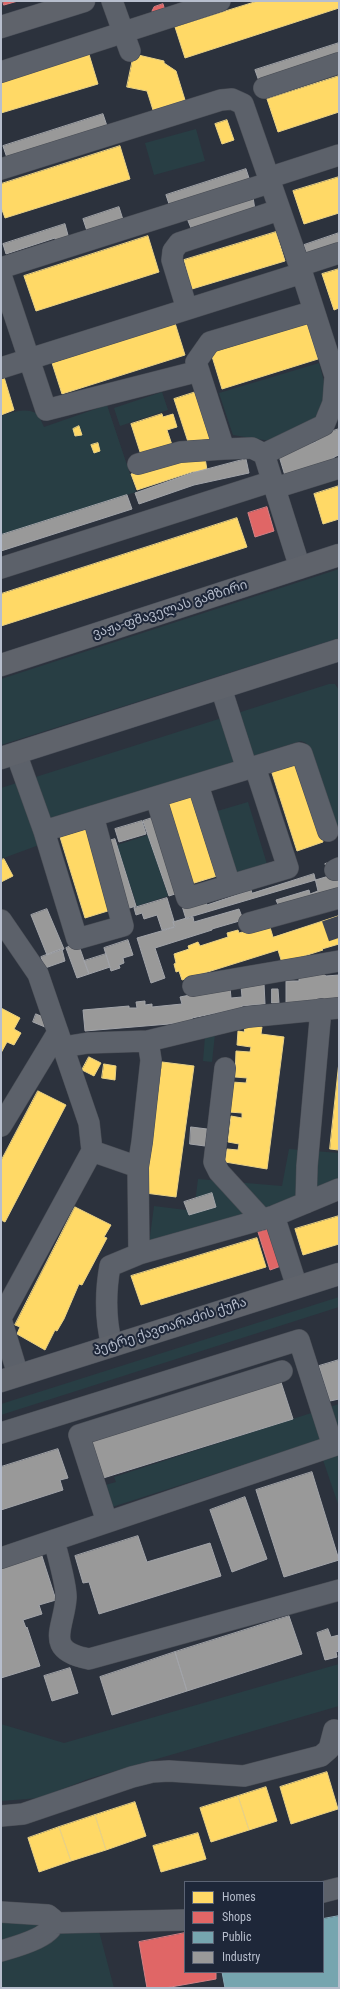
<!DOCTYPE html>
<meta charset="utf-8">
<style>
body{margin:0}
#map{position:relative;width:340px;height:1989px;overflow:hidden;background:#2c323d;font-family:"Roboto Condensed",sans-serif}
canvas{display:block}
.frame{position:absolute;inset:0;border:2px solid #b7becd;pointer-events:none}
.legend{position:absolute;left:184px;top:1881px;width:140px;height:92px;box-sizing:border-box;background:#1e2739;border:1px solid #5b6374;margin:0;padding:5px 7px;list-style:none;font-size:12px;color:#b7becd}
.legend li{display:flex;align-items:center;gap:8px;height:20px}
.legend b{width:20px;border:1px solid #5b6374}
</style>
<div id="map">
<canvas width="340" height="1989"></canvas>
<div class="frame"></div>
<ul class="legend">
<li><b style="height:11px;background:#ffd966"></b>Homes</li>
<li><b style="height:11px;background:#e06666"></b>Shops</li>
<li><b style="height:11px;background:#76a5af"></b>Public</li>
<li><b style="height:11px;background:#999"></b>Industry</li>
</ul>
</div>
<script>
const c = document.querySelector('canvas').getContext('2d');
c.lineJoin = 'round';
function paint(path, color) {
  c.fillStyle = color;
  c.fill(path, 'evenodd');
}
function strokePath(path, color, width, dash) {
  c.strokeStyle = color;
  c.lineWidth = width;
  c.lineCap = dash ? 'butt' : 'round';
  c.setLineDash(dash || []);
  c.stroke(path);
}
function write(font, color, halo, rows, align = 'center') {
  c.font = font + ' "Roboto Condensed","Noto Sans Georgian",sans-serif';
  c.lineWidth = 4;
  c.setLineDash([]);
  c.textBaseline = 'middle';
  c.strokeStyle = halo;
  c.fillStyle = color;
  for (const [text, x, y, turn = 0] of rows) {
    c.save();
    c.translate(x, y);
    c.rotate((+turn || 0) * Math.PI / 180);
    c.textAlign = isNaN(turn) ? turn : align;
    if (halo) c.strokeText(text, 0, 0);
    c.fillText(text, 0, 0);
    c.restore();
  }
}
paint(new Path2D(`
 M196,129L205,161L154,175L145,143Z
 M319,363L327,392L315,419L270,441L233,435L219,393Z
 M162,392L168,410L120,426L114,408Z
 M107,405L136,492L1,535V416C14,412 25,407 38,414L44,427Z
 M339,569V638L1,745V679Z
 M329,684H335L339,690V830L331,833L309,763L306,743L301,741L33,825L39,845L1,859V788Z
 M248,802L267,864L233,874L214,812Z
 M148,835L168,896L137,906L117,845Z
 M215,1034L212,1062L203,1061L205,1037Z
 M289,1149L339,1153V1200L147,1259L154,1206L194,1211L198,1179L282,1186Z
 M339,1297V1307L1,1415V1404Z
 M339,1404V1434L106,1509L98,1487L116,1482L114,1477Z
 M339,1455V1507L323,1460Z
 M339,1664V1706L88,1779L40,1798L1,1801V1724L64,1743Z
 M1,1919L41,1924V1927L1,1944Z
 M64,1930L99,1931L114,1988H1V1959L55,1937Z`), '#283e44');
const homes = new Path2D(`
 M258,1H339V8L185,58L175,27Z
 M88,51L98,84L1,113V77Z
 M134,54L164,61V63L176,71L185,100L153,110L147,91L127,87Z
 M339,76V112L278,132L267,99Z
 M227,120L234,140L222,144L215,124Z
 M120,146L130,179L5,218L1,207V184Z
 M339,177V213L304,224L293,191Z
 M276,232L285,261L192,289L184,260Z
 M148,236L159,272L36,311L24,276Z
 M339,269V308L334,310L322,274Z
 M175,323L185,355L62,394L52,363Z
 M307,323L318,359L222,389L211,353Z
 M4,377L14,410L1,415V378Z
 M199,391L215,440L190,448L174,399Z
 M162,414L163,417L173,414L177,427L167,430L172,445L141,455L131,424Z
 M79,426L82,435L75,436L73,429Z
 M98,443L100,451L94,453L91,445Z
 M204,452L207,470L192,472L137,490L131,474L189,455Z
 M339,486V519L323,524L314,494Z
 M237,518L247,547L1,626V594Z
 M297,762L323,842L297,851L271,770Z
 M191,795L217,876L191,884L165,803Z
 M86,829L111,910L85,918L60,837Z
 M4,859L13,876L1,882V860Z
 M339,916V944L322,949L323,950L282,963L278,950L182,980L179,971L176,972L174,964L176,963L174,954L189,949L188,946L198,942L200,946L228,937L227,933L238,930L239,933L269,924L273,937Z
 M1,1008L20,1018L14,1029L21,1033L14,1045L7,1042L1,1053Z
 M245,1025L262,1027L261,1034L284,1037L267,1169L225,1162L227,1149L238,1150L239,1144L228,1142L231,1116L242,1118V1113L229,1112L232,1082L246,1083L247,1078L235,1077L236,1051L250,1052L251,1047L237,1045L238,1031L244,1032Z
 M89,1057L101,1063L94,1076L82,1070Z
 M162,1062L194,1066L176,1197L145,1193Z
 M339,1062V1150L330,1149Z
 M104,1064L116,1066L115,1080L102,1078Z
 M38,1091L66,1105L5,1222L1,1220V1161Z
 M75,1207L111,1225L104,1237L107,1238L82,1285L79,1284L64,1319L57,1331L55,1330L45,1350L17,1334L20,1327L15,1325Z
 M339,1216V1244L303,1255L295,1229Z
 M257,1238L266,1267L141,1305L131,1276Z
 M327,1772L338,1809L291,1824L280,1787Z
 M266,1787L277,1821L249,1830L238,1796Z
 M238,1796L249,1830L211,1842L200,1808Z
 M135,1802L146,1836L106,1850L95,1815Z
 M95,1815L106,1850L71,1861L59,1827Z
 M59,1827L71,1861L39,1872L28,1838Z
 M198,1833L206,1859L161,1872L153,1846Z`);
paint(homes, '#ffd966');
strokePath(homes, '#e9d185', 1);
const shops = new Path2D(`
 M3,1H18L4,5Z
 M163,4L167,17L155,21L152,11L154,7Z
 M267,507L274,531L255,537L248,513Z
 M270,1229L281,1266L270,1270L258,1232Z
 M185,1933V1972H216V1979L165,1988H147L139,1942Z`);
paint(shops, '#e06666');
strokePath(shops, '#d48085', 1);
const public = new Path2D(`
 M339,1916V1988H225L222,1972H323V1919Z`);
paint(public, '#76a5af');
strokePath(public, '#8aacb8', 1);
const industry = new Path2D(`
 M339,43V59L260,84L255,70Z
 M103,114L108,129L8,161L3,146Z
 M246,169L250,181L170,207L166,195Z
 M253,197L255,210L244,211L191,228L186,216Z
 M119,207L125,226L89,237L83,219Z
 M65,224L69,239L56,243L55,238L6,254L3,244Z
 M339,233V250L309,260L304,245Z
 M339,429V455L334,457L335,463L286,479L279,456L288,450L316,442L315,437Z
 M246,459L249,473L194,485L139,504L135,493L192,473Z
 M127,495L132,509L1,551V535Z
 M155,817L181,892L169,896L143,821Z
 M142,821L146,834L119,842L115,829Z
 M115,839L136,906L123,910L102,843Z
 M339,860V892L212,929V930L155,948L165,978L151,983L137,938L175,927L173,922L329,876L325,864Z
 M314,874L318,891L310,894L309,890L276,900L279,907L242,917L239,909L194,922L193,917L186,919L182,906L205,900L207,905L251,890L252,893Z
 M167,898L174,921H173L174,927L162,930L157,915L144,919L142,913L136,915L134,908Z
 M47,909L64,949L47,955L31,915Z
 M128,940L133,955L123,958L124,963L119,965L120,968L111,971L104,948Z
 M78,943L89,974L77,978L66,948Z
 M62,949L65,961L45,968L41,957Z
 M106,954L110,967L89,974L84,961Z
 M323,974L326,976L339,975V999L286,1004V981H299V978Z
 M264,983L265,1004L242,1006V1008L192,1018L193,1022L85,1031L83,1010L129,1006V1008H137L136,1002L145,1001V1005L152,1004V1007L182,1004L180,997L230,987L231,998L242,997L241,986Z
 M272,989H278L279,1003H272Z
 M36,1014L48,1019L45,1027L33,1022Z
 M191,1127L207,1129L205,1146L190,1144Z
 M212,1193L216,1207L189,1215L184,1202Z
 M339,1360V1399L330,1401L319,1366Z
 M280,1379L293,1419L100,1479L87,1439Z
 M58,1449L68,1478L60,1480L63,1490L1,1510V1467Z
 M312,1472L339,1560L284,1577L256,1490Z
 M245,1497L267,1559L232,1572L210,1510Z
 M138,1536L147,1562L210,1543L221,1576L99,1614L89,1582L83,1583L75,1556Z
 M41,1553L56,1600L39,1605L42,1614L23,1620L26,1628L27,1627L40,1666L1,1678V1565Z
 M289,1616L302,1654L187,1691L175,1652Z
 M328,1629L331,1637L339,1635V1651L336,1652L337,1657L325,1660L317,1633Z
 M175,1652L187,1691L112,1715L100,1677Z
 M70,1668L78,1693L52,1701L44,1676Z`);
paint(industry, '#999');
strokePath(industry, '#a2a4a9', 1);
strokePath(new Path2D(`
 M332,918L339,938`), '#414753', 21, [21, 10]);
const minor = new Path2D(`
 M112,1L130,51
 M1,72L220,1
 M264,88L339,63
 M1,169L221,100L232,99L243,104L302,273L335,376L333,403L324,425L264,454L300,568
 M268,178L339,155
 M299,266L339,253
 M1,268L269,183
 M1,275L46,410L199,371
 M187,309L172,260L173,251L179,243L279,210
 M1,368L302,273
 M264,454L252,448L224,449L196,362L210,342L314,311
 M138,464L180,452L224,449
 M275,488L339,468
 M1,568L273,481
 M221,688L247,769L299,753L302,754L328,831
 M16,753L44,831L77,939L123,926L93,816
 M198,785L230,885
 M156,798L187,898L288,868L255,767
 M44,831L247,769
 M335,870L339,868
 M1,920L38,974L89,1123L92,1151L1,1318
 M249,923L339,898
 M193,986L339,961
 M63,1047L88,1043L148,1041L247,1017L339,1008
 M225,1068L214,1162L219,1172L262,1219
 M1,1126L58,1032
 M92,1151L138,1167
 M306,1203L307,1166L321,1009
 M274,1216L297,1287
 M139,1254L138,1167L142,1142L151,1060L148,1041
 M1,1319L18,1375
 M112,1346C105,1319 105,1294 110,1266L139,1254L274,1216L339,1189
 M1,1433L299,1340L333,1446
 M107,1522L79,1435L282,1371
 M54,1540C57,1553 67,1586 66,1598C64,1629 43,1650 89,1659L339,1590
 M1,1558L339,1444
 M1,1816L23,1814L132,1777L152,1772L169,1771L244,1776L321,1756L329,1749L334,1730
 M323,1892L339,1888
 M1,1912L48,1915L53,1919C58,1936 14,1947 1,1951
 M54,1923L185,1920`);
const major = new Path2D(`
 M1,27L84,1
 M1,665L339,555
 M1,758L339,650
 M1,1381L339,1274`);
strokePath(minor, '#494d55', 22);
strokePath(major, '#4a4f59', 23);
strokePath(minor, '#5c616a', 21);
strokePath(major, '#5f636b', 22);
write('13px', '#b7becd', '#1e2739', [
 ["ვაჟა-ფშაველას გამზირი",170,610,-18],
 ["პეტრე ქავთარაძის ქუჩა",170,1327,-18]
]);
</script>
